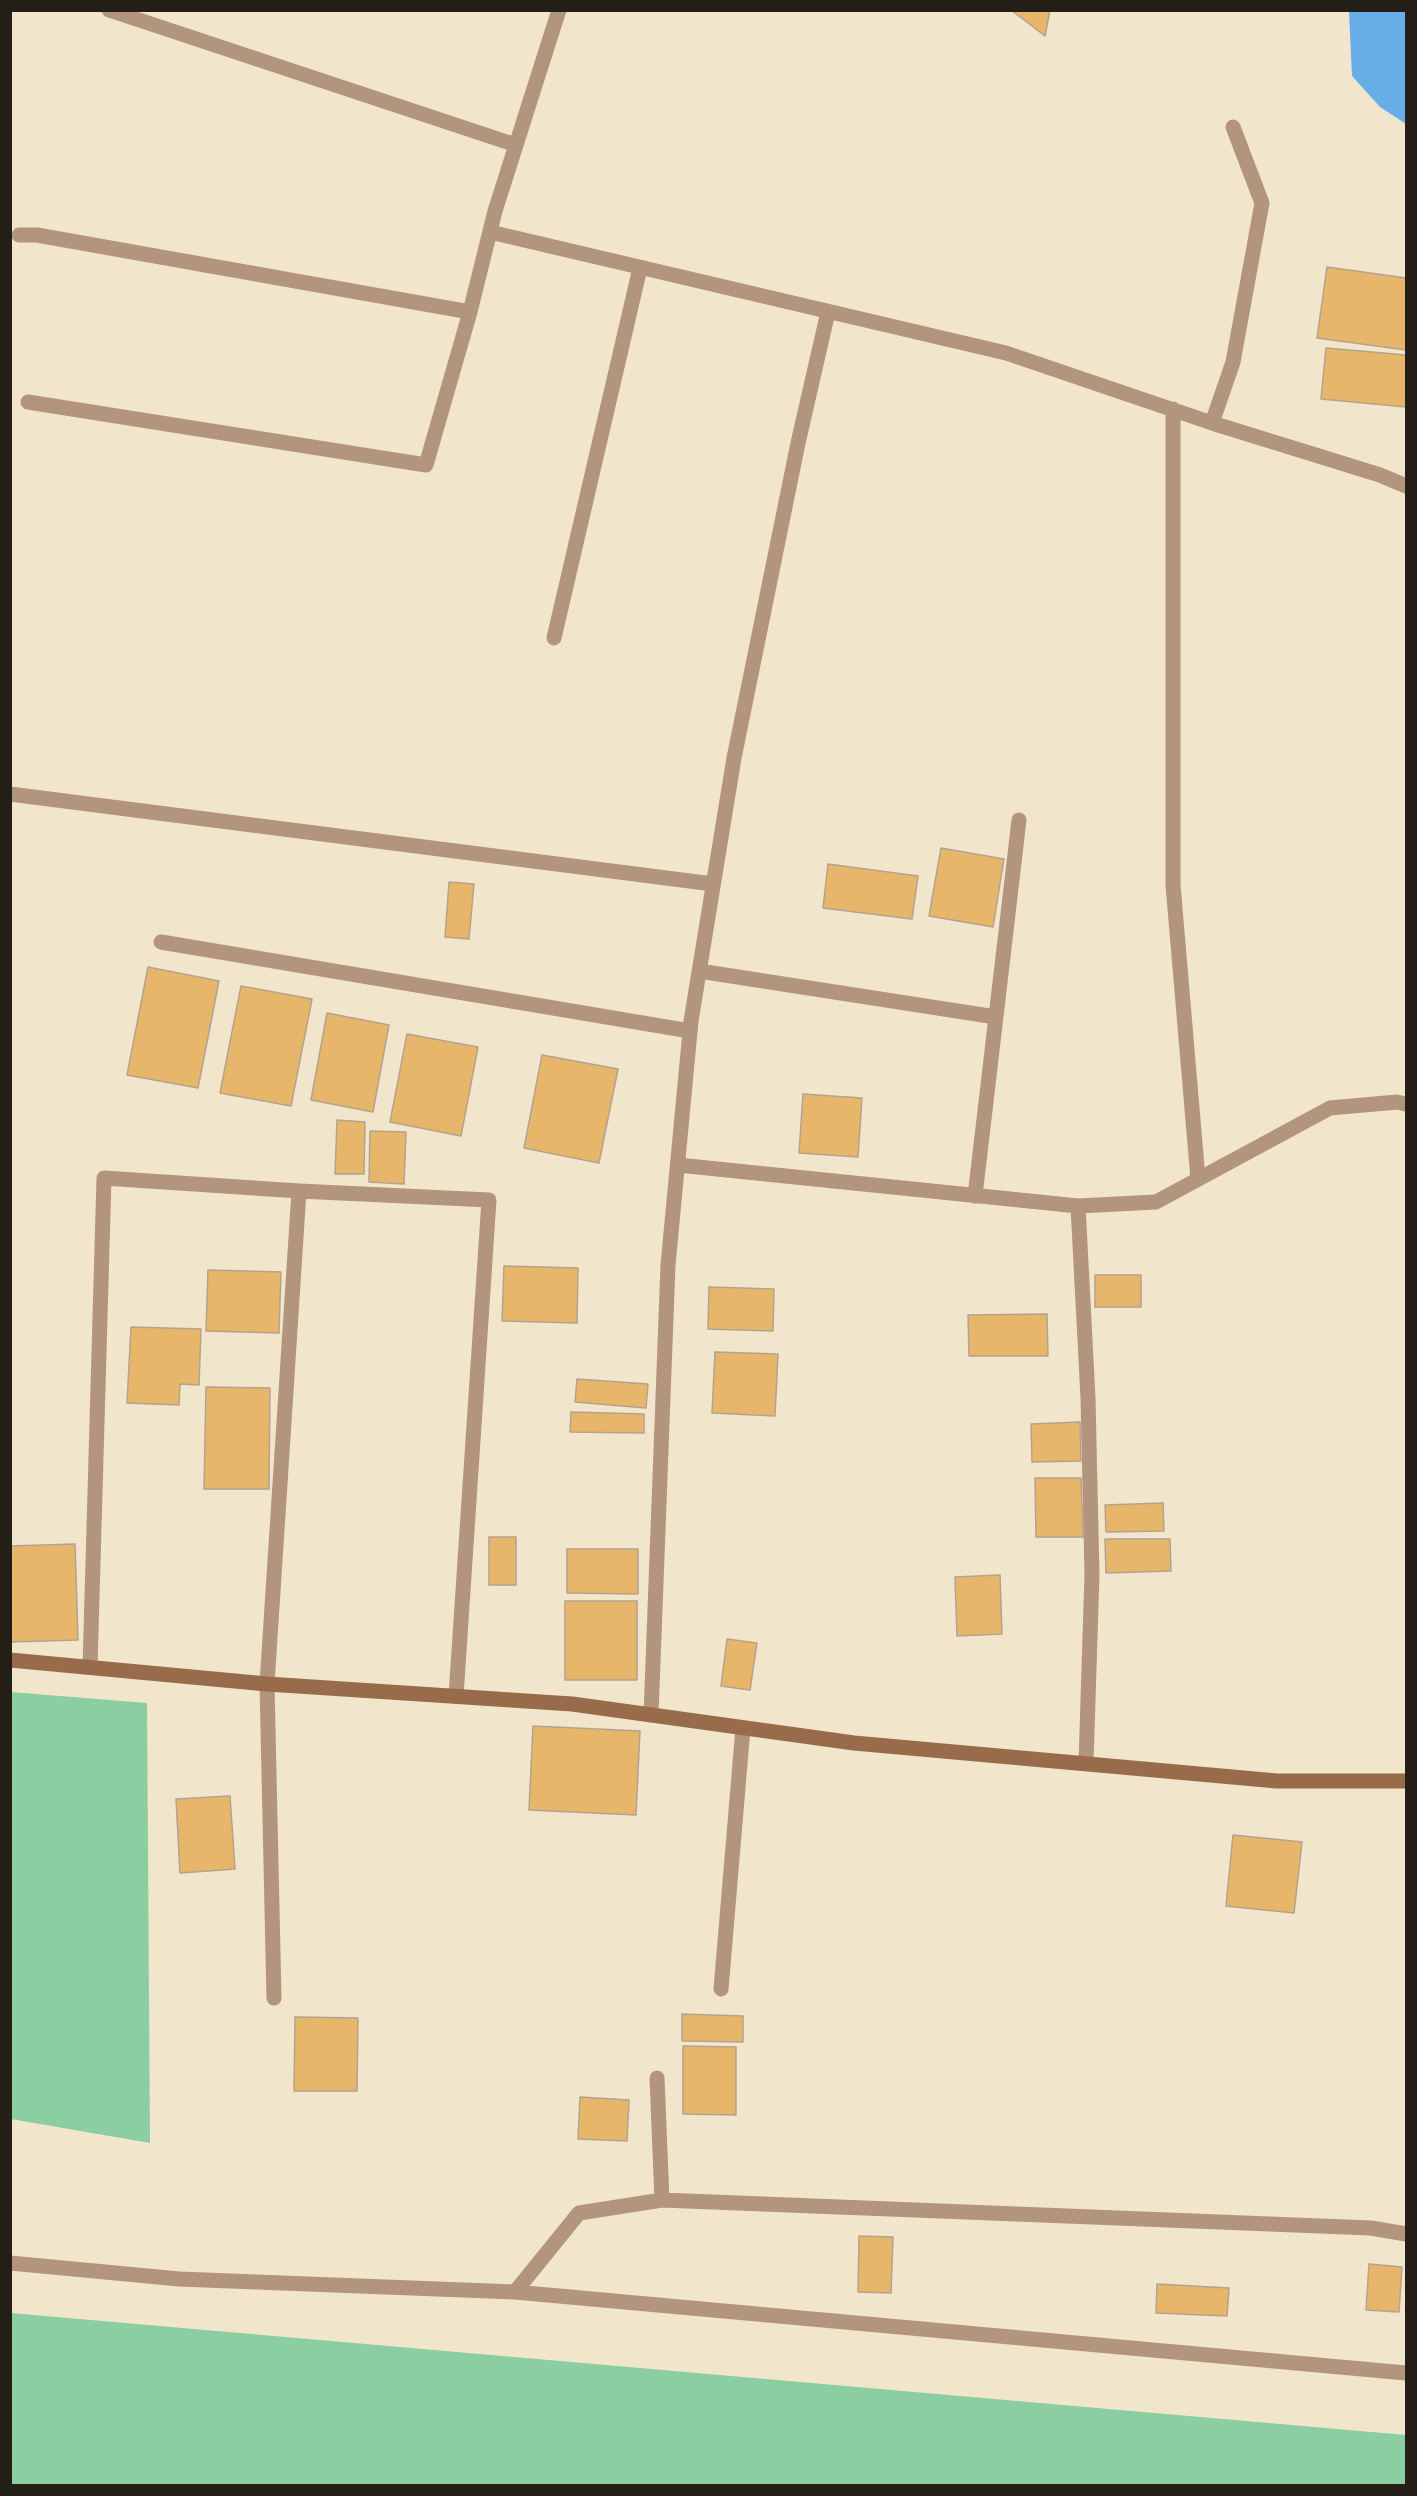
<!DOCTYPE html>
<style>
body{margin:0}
#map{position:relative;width:1417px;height:2496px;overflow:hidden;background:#f1e5cc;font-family:"Source Sans 3",sans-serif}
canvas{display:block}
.frame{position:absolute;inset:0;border:12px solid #241f16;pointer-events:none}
</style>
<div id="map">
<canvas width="1417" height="2496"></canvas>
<div class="frame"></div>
</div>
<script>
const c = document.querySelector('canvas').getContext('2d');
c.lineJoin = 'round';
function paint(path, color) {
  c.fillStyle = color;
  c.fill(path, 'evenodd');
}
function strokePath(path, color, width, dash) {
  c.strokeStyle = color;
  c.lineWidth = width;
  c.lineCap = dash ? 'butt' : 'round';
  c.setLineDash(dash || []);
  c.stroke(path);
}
paint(new Path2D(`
 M11,1692L147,1703L150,2143L11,2119Z
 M11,2313L1406,2435V2485H11Z`), '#8bcea2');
paint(new Path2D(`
 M1349,11H1406V124L1380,107L1352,76Z`), '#68ade7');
const building = new Path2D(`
 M1011,10H1050L1045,36Z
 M1327,267L1406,278V350L1317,338Z
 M1326,348L1406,355V407L1321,399Z
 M941,848L1004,859L993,927L929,916Z
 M828,864L918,876L912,919L823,908Z
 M449,882L474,884L469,939L445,937Z
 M148,967L219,981L198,1088L127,1075Z
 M241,986L312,999L291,1106L220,1093Z
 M327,1013L389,1025L373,1112L311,1100Z
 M407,1034L478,1047L461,1136L390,1122Z
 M542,1055L618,1069L599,1163L524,1148Z
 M803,1094L862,1098L858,1157L799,1153Z
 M337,1120L365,1122L364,1174H335Z
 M370,1131L406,1132L404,1184L369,1182Z
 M504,1266L578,1268L577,1323L502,1321Z
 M208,1270L281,1272L279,1333L206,1331Z
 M1095,1275H1141V1307H1095Z
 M709,1287L774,1289L773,1331L708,1329Z
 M1047,1314L1048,1356H969L968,1315Z
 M131,1327L201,1329L199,1385L180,1384L179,1405L127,1403Z
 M715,1352L778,1354L775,1416L712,1413Z
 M577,1379L648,1384L646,1408L575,1402Z
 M206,1387L270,1388L269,1489H204Z
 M571,1412L644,1414V1433L570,1432Z
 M1080,1422L1081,1461L1032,1462L1031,1424Z
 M1035,1478H1081L1083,1537H1036Z
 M1163,1503L1164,1531L1106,1532L1105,1505Z
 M489,1537H516V1585H489Z
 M1105,1539H1170L1171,1571L1106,1573Z
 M75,1544L78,1640L10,1642V1546Z
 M567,1549H638V1594L567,1593Z
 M1000,1575L1002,1634L957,1636L955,1577Z
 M565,1601H637V1680H565Z
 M727,1639L757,1643L750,1690L721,1686Z
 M533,1726L640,1731L636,1815L529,1810Z
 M230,1796L235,1869L180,1873L176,1799Z
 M1233,1835L1302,1842L1294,1913L1226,1906Z
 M682,2014L743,2016V2042L682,2041Z
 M295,2017L358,2018L357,2091H294Z
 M683,2046L736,2047V2115L683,2114Z
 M580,2097L629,2100L627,2141L578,2139Z
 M859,2236L893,2237L891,2293L858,2292Z
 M1369,2264L1402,2267L1399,2312L1366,2310Z
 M1157,2284L1229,2288L1227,2316L1156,2313Z`);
paint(building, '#e8b66b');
strokePath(building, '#b3a38d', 1.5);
strokePath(new Path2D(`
 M721,1989L743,1728`), '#b3947d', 15);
strokePath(new Path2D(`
 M109,10L516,145
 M490,232L1006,353L1212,423L1380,475L1406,486
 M19,235H37L470,312L495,211L559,10
 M28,402L426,465L470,312
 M1173,409V885L1198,1179
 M1212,423L1233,362L1262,203L1233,127
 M554,638L640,268
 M10,794L713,884
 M161,942L690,1031
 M699,971L996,1017
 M678,1165L1078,1206L1156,1202L1330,1108L1397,1102L1406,1104
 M975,1196L1019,820
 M1078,1206L1088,1398L1092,1575L1086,1763
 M90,1667L104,1178L299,1191L489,1200L456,1696
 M651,1715L668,1265L691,1021L734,758L798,443L828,312
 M274,1998L267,1684L299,1191
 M657,2078L662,2200
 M10,2263L179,2279L515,2292L579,2213L662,2200L1371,2228L1406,2234
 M515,2292L1406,2373`), '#b3947d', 15);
strokePath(new Path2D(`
 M10,1660L267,1684L572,1704L854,1743L1277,1781H1406`), '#986c4a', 15);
</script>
